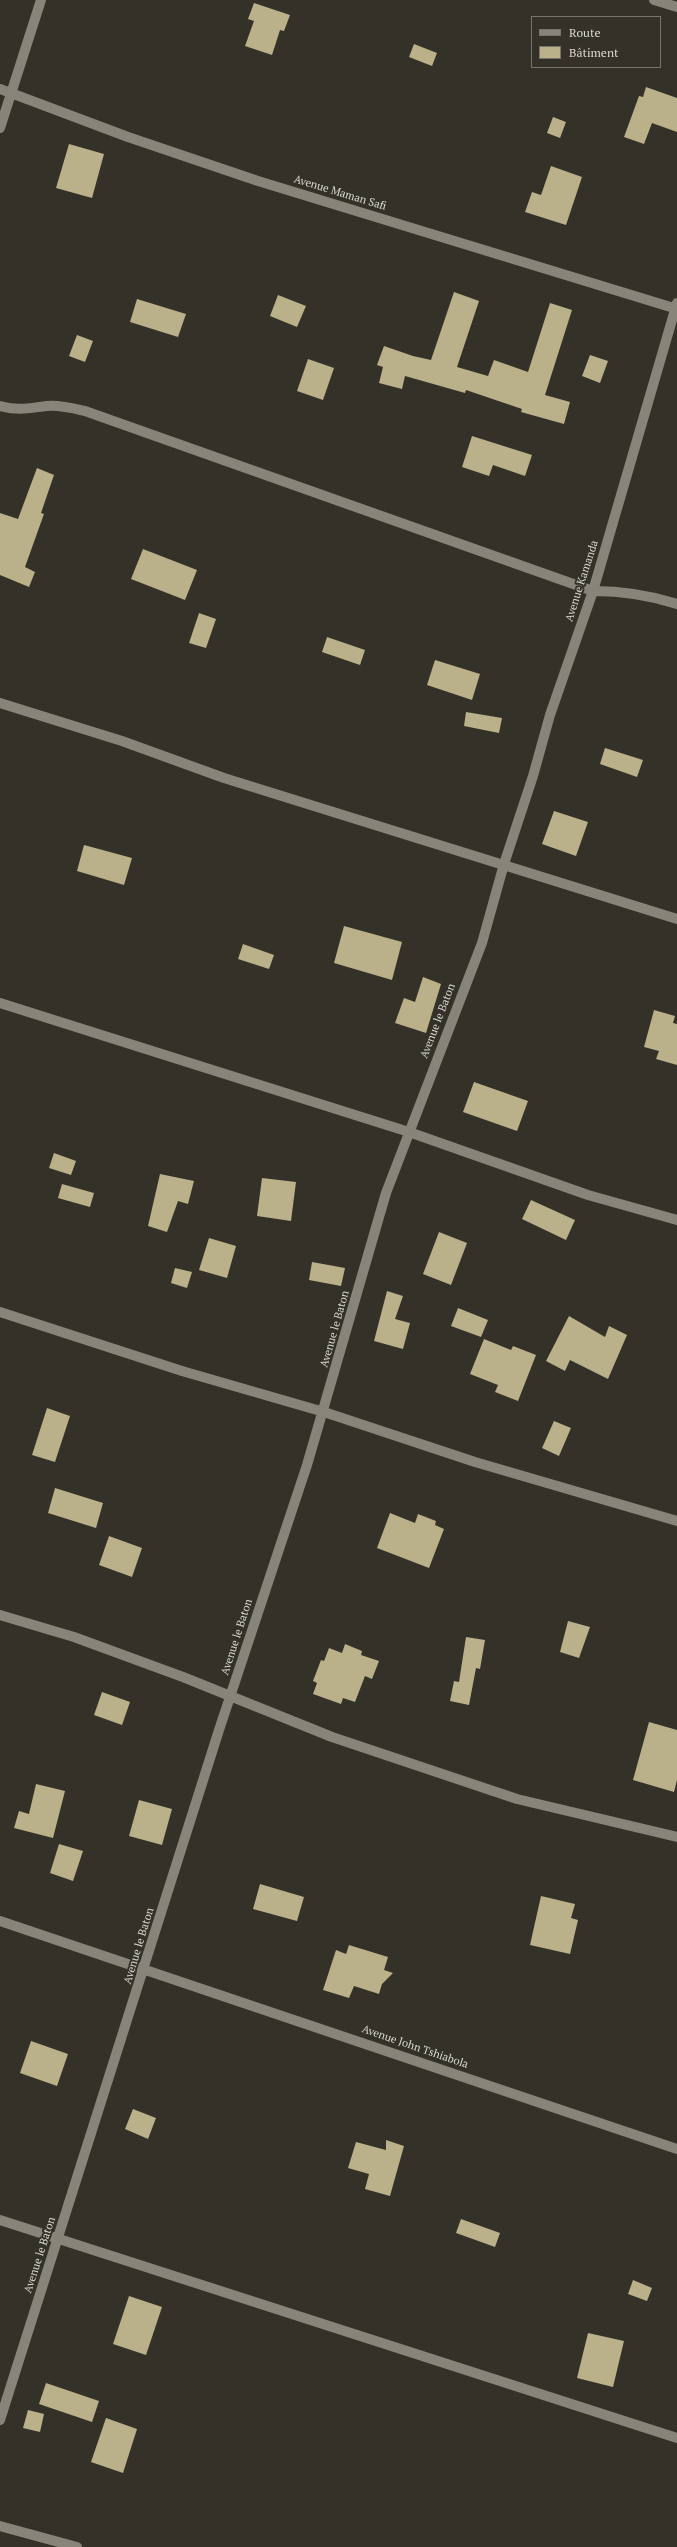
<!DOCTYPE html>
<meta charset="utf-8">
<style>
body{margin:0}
#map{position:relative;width:677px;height:2547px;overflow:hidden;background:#343228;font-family:"PT Serif",serif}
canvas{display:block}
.legend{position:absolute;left:531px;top:16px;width:130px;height:52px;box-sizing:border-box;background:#343228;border:1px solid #76746c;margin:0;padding:5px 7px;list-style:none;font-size:12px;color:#dad8d2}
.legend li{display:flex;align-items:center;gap:8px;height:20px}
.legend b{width:20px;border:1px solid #76746c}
</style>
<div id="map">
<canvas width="677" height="2547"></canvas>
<ul class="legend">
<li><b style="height:5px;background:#878579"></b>Route</li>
<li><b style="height:11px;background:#bab089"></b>Bâtiment</li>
</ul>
</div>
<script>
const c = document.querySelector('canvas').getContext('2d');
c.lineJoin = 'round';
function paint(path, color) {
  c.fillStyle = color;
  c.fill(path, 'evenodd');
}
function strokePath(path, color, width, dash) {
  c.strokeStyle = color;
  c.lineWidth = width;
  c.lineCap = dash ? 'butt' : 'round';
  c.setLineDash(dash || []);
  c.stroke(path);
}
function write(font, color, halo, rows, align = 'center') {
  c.font = font + ' "PT Serif",serif';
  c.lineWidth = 4;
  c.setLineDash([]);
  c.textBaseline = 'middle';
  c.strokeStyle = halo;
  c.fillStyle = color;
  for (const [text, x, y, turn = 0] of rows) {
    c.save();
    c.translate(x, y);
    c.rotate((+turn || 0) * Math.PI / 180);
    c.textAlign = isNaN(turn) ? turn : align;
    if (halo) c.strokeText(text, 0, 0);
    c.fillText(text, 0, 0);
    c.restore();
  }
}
paint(new Path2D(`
 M254,3L290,15L284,31L280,30L272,55L245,46L254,21L248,19Z
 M414,44L437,53L432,66L409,57Z
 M646,87L677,98V132L652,123L644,144L624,137L639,96L643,97Z
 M553,117L566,122L560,138L547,133Z
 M69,144L104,154L92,198L56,188Z
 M551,166L582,177L566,225L525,212L532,192L541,195Z
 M454,292L479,301L457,367L488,376L494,360L528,372L550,303L572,310L545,395L570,402L564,424L521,412L522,409L466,390L465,393L405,376L402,389L379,383L383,367L377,365L384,346L413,356L431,360Z
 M278,295L306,306L297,327L270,316Z
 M137,299L186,314L178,337L130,322Z
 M77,335L93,341L85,362L69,356Z
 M590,355L608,361L600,383L582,376Z
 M308,359L334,368L323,400L297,391Z
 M472,436L532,455L525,476L493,465L489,476L462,467Z
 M37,468L54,475L41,513L44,514L25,567L35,572L29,587L0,575V513L18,519Z
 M143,549L197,570L185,600L131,579Z
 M199,613L216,619L206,648L189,643Z
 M327,637L365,650L360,665L322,652Z
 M435,660L480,674L472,700L427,685Z
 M466,712L502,718L499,733L464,726Z
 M605,748L643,760L637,777L600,764Z
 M554,811L588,822L576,856L542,844Z
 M84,845L132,858L124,885L77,871Z
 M344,926L402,942L392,980L334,963Z
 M243,944L274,955L269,969L238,959Z
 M423,977L441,984L426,1033L395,1023L404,998L415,1002Z
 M654,1010L675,1016L673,1023L677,1024V1065L656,1059L659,1051L644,1047Z
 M474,1082L528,1101L517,1131L463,1112Z
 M54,1153L76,1161L71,1175L49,1168Z
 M160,1174L194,1181L188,1204L178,1201L167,1232L148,1226Z
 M262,1178L296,1182L291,1221L257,1216Z
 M62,1184L94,1193L90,1207L58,1198Z
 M531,1200L575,1220L566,1240L522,1219Z
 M439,1232L467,1243L451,1285L423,1274Z
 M209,1238L236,1246L227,1278L199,1270Z
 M312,1262L345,1268L341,1286L309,1280Z
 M175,1268L192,1272L187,1288L171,1283Z
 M387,1291L403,1296L395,1319L410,1323L403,1349L374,1341Z
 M458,1308L488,1320L481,1337L451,1326Z
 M569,1316L605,1337L609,1326L627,1335L608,1379L570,1360L565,1371L546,1361Z
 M484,1339L511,1350L513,1346L536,1355L518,1401L495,1392L498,1385L470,1374Z
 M47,1408L70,1416L55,1462L32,1455Z
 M554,1421L571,1428L559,1456L542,1448Z
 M55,1488L103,1503L96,1528L48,1513Z
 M390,1513L415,1523L418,1514L436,1521L435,1525L444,1529L429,1568L377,1548Z
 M109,1536L142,1548L132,1577L99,1565Z
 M568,1621L590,1627L579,1658L560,1652Z
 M466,1637L485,1640L480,1669L476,1668L469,1705L450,1701L454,1681L459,1682Z
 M345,1644L362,1651L361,1655L379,1661L372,1679L365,1676L355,1702L343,1698L341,1704L313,1694L317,1683L313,1681L321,1660L324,1661L329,1648L342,1653Z
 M102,1692L130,1702L122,1725L94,1715Z
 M649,1722L677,1730V1780L674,1792L633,1780Z
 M36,1784L65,1791L53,1838L14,1828L19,1811L29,1814Z
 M139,1800L172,1809L162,1845L129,1836Z
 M59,1844L83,1851L73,1881L50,1873Z
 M260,1884L304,1897L297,1921L253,1909Z
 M541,1896L575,1904L571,1918L578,1920L570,1954L530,1945Z
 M349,1945L388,1957L384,1970L393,1973L382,1984L379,1994L354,1986L349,1998L323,1990L336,1950L346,1954Z
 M31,2041L68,2054L57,2086L20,2073Z
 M133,2109L156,2118L148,2139L125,2129Z
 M386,2140L404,2146L390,2196L365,2189L369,2174L348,2168L356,2142L386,2150Z
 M461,2219L500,2233L495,2247L456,2233Z
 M633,2280L652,2288L647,2301L628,2294Z
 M129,2296L162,2307L146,2355L113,2344Z
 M588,2333L624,2341L613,2387L577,2378Z
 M46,2383L99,2401L92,2422L39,2404Z
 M28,2410L44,2414L40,2432L23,2428Z
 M106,2418L137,2429L123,2473L91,2462Z`), '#bab089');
strokePath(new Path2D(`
 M654,0L677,7
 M0,89L128,137L258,181L677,309
 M0,128L41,0
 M0,406C19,411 29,408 47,406C60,405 72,408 85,411L593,591C623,591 649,595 677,604
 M0,703L122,741L224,778L677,919
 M0,1003L409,1132L588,1195L677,1220
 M0,1312L182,1371L324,1412L475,1462L677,1521
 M0,1615L74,1637L183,1677L332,1737L517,1799L677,1837
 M0,1921L677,2149
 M0,2220L677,2438
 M0,2420L219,1730L307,1465L386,1193L482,943L504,864L533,776L550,715L593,591L677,303
 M0,2526L77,2547`), '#878579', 10);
write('11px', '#dad8d2', '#343228', [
 ["Avenue Maman Safi",340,193,17],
 ["Avenue Kamanda",582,581,-72],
 ["Avenue le Baton",438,1021,-69],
 ["Avenue le Baton",335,1329,-74],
 ["Avenue le Baton",237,1637,-72],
 ["Avenue le Baton",139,1946,-73],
 ["Avenue John Tshiabola",415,2047,19],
 ["Avenue le Baton",40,2255,-72]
]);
</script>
